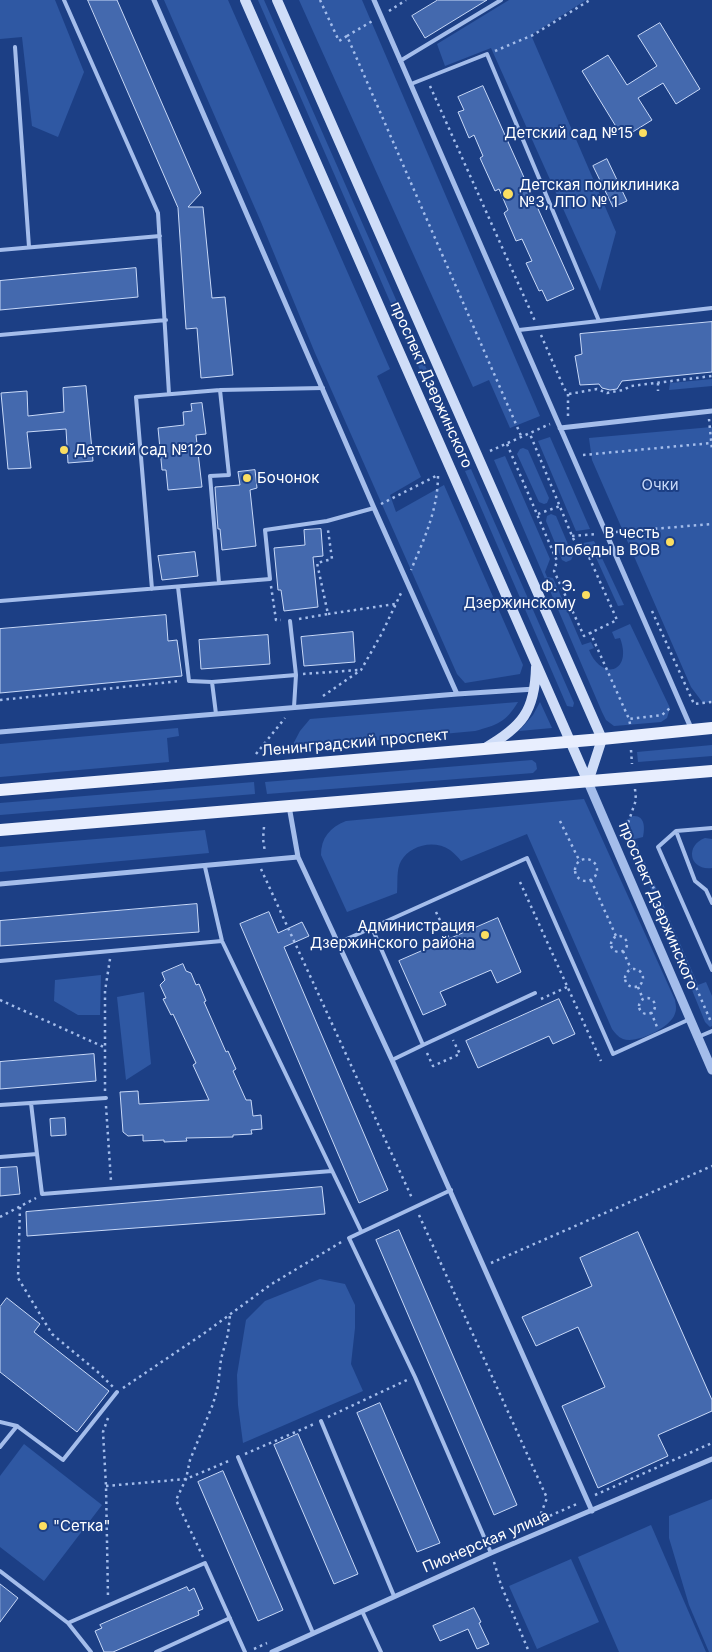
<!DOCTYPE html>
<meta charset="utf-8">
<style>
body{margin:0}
canvas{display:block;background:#1c3f85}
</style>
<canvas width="712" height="1652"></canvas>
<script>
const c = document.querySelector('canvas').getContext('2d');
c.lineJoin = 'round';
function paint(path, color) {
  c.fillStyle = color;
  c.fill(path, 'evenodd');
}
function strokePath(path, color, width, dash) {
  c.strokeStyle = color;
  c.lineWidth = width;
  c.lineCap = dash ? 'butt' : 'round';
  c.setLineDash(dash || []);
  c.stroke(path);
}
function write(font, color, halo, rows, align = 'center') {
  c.font = font + ' Inter,sans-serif';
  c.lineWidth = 4;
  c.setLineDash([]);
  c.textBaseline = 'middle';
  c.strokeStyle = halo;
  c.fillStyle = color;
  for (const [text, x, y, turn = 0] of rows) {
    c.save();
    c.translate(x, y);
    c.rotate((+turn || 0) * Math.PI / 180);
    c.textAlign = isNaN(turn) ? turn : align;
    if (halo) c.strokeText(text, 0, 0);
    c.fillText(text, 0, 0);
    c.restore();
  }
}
paint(new Path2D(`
 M0,0H55L84,72L58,137L32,126L22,37L0,39Z
 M164,0H228L390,369L377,376L421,477L390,495L396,512L444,485L523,665L520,674L465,683L457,674L315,353L261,222Z
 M258,0H264L464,454L458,457Z
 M299,0H362L540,416L510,428L489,380L473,387Z
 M509,0H586L531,35L616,232L600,291L491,48L445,66L437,44Z
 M712,379V386L669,390L670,383Z
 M712,427V702L703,703L691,687L592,460L589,438Z
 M550,437L590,529L576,531L538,441Z
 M523,448L528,450L549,498L547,503L544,504L539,502L517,454L520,449Z
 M505,456L550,559L545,572L547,577L553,578L582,645L591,642L594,648L589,650C602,682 633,672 620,638L615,639L612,632L630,624L670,708L667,718L661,722L614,726L606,720L602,712L494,460Z
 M471,469L574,703L573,707L567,706L465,471Z
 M551,514L556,516L573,556L571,560L566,562L562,560L546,521L547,516Z
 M594,541L624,605L618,606L593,551L585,546L583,543Z
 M518,702C506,722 497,725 475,731L291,748L300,731L310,719Z
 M540,702L552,728L519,731L533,715Z
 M178,728L179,736L167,738L169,762L0,777V744Z
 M712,745V756L638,762L637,752Z
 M532,760L536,763L537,769L533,773L267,794L265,782Z
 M254,782L255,794L0,815V803Z
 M584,799L675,1000C676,1006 677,1010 674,1016C668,1028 637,1044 623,1039C618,1037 615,1033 612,1029L527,834L461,861C458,857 454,853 450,850C434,839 410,845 401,861C396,870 398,882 397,893L347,912L321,855C321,838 330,827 346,821Z
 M633,816C645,815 645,828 643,837L635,839L698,985L706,982L712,996V1026L710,1027L705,1022L626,828L625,821Z
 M205,830L209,853L0,872V847Z
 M705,838L712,839V868C690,871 684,846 705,838Z
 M101,975L100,1015H78L54,1001L55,980Z
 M144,992L151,1064L126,1080L117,997Z
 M320,1279L345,1284L355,1305V1328L351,1364L363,1391L243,1443L238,1405L237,1375L246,1320L265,1301Z
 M24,1444L102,1505L44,1581L0,1547V1476Z
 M712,1499V1652H709L689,1605L669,1538V1516Z
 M651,1525L706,1652H619L578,1557Z
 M571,1559L599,1622L537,1649L509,1586Z`), '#2f58a3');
const building = new Path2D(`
 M88,0H117L201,193L188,207H203L212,298L225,297L233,375L201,378L197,328L186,329L178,208Z
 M438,0H487L425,38L412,16Z
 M660,23L700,89L676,104L663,83L638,98L652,120L623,138L582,71L608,55L627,85L657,66L638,36Z
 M483,86L574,289L547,301L542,290L539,291L526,263L532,261L522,239L516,241L504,213L508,210L499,189L495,191L480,158L483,156L474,135L469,138L458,112L464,110L458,97Z
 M607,159L627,201L613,207L593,166Z
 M136,268L138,297L0,310V281Z
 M712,322V372L622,381L617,389L610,390L602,388L599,384L580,385L575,356L582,354L580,334Z
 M86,386L93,461L68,463L66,429L27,432L31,468L8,469L1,393L27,391L28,416L64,412L63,388Z
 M202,403L206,434L196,435L202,487L168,490L166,470H162L158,428L184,425L183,412L192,411L191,404Z
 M255,470L257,488L250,490L256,546L222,550L220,529H218L215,487L240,485L238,472Z
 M321,529L323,556L313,557L318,607L284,611L281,590H278L274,548L305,545L304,530Z
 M195,552L198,576L162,580L158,556Z
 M166,615L168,641L177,640L182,676L0,693V629Z
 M353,632L355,662L304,666L301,637Z
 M268,635L270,664L201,669L199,640Z
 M197,904L199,932L0,946V921Z
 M269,912L278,933L302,922L309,936L284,947L388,1190L359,1203L240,924Z
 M498,918L521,972L497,983L491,970L440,992L446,1005L423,1015L399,961Z
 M183,964L186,971L191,973L196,985L199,984L206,1001L204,1002L226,1052L228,1051L236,1069L233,1071L246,1100H251L253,1116L261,1115L262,1129L251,1130L252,1134L233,1135V1137L186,1138L187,1141L164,1142V1140L143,1141V1135L128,1136L123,1132L120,1092L138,1091L139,1104L209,1100L193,1065L196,1063L173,1014L171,1015L163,999L166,998L160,985L165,980L162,973Z
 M559,999L575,1034L553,1044L549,1036L478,1068L466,1041Z
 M94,1054L96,1081L0,1089V1062Z
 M65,1118L66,1135L51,1136L50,1119Z
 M17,1167L20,1194L0,1196V1168Z
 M322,1187L325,1214L27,1236L26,1212Z
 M399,1230L517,1505L494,1515L376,1240Z
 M638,1232L712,1400V1411L658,1435L668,1456L598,1488L562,1406L605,1387L578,1327L536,1346L522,1317L592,1286L580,1258Z
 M7,1298L40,1324L34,1332L109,1391L77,1432L0,1372V1307Z
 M380,1403L440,1543L417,1552L357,1413Z
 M298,1434L358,1574L334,1584L274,1445Z
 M223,1471L283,1610L258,1621L198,1482Z
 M0,1584L18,1598L0,1622Z
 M187,1587L189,1591L194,1588L203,1609L198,1611L199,1615L113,1652H104L95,1631L102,1628L100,1625Z
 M474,1608L481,1622L479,1623L489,1644L477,1649L468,1629L440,1641L433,1626Z`);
paint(building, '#4469ae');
strokePath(building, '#c8d9f8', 1);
strokePath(new Path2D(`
 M320,0L339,41L347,36L522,438
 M389,11L406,0
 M347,36L374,20
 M495,51L533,35L590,0
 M430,86L535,321
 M541,335L564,388L568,394V418
 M658,383V391
 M569,394L597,389L607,393L623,390L631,386L712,376
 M709,419L712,450
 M507,444L557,561L554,571L584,636L617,620L589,557L579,550L572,536L530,434
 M490,451L550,424
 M583,455L712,443
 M381,504L438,475C438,510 424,539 411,570
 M538,514L560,506
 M616,532L712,524
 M572,536L596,534
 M271,586L276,620H281
 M652,611L694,704L712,702
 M328,614L395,604
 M299,619L328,614L317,563L332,559L328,530
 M590,632L629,719
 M303,674L359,670
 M323,696L361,670L382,633L402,591
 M0,700L180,681
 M630,724L629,719L662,715L670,708
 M631,750L632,764
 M256,754L285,718
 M635,789L636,800L627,826L711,1022
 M560,821L580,862
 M264,827L263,839L265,852
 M575 870a11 11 0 1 1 22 0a11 11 0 1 1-22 0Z
 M261,869L412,1198
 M591,880L616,936
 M520,882L601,1061
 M436,912L449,939
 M611 944a8 8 0 1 1 16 0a8 8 0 1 1-16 0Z
 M623,951L631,969
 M625 978a9 9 0 1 1 18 0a9 9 0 1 1-18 0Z
 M638,987L643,999
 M639 1006a8 8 0 1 1 16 0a8 8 0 1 1-16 0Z
 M541,999L567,987
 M0,1000L106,1048
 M651,1012L657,1027
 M427,1053L433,1066L460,1054L453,1040
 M105,1091V991L110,959
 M106,1106L111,1181
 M20,1207L18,1278L52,1334L99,1373L113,1387
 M419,1215L547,1498L538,1521
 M0,1217L36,1198
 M491,1263L712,1166
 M123,1388L206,1332L270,1285L343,1241
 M328,1417L409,1379
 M108,1418L103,1432L106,1486L108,1597
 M245,1454L314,1424
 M106,1486L186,1479L231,1460
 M595,1495L712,1443
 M538,1521L579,1503
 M203,1557L176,1500L186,1479L190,1460L213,1404L218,1386L221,1359L228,1334L230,1315
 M494,1562L501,1585L529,1652
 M254,1649L267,1643`), '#a4bdeb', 2.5, [2.5, 4]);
strokePath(new Path2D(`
 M64,0L158,213L169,394
 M15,47L29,247
 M400,61L501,0
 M411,84L487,54L599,321L519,330
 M0,250L160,236
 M599,321L712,308
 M0,335L166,320
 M219,583L210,476L229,475L220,390L323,388
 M178,587L189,681L212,682L216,714
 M152,589L136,397L220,390
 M0,601L270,579L265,530L327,521L374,508
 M212,682L296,675L290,621
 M294,707L296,675
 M712,828L676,831L658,847L712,970
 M676,831L695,881L706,890L712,903
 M205,867L222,941L361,1231
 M372,928L423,1045L392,1060
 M338,943L527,858L613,1054L690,1019
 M0,961L222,941
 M698,1037L712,1031
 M423,1045L535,993
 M31,1103L37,1154
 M0,1105L106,1098
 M0,1157L37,1154L42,1194L332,1171
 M451,1190L349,1238L415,1377L491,1553
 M321,1421L394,1596
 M0,1422L17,1426
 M0,1447L17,1426L63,1460L117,1392
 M238,1457L313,1633
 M0,1571L68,1623L91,1652
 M362,1611L381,1652
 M68,1623L205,1563L245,1652
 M156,1652L230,1618`), '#a4bdeb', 4);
strokePath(new Path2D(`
 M154,0L374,508L457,694
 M374,0L691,728
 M560,428L712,411
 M0,732L457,694L535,689
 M289,806L298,857L305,872L392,1060L592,1511
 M0,884L298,857
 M272,1652L491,1553L712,1459`), '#a4bdeb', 5);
strokePath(new Path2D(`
 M588,782L712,1070`), '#a4bdeb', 9);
strokePath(new Path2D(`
 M245,0L588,782
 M277,0L602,739L588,782
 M485,748C522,727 535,711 536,667`), '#cfddf8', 10);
strokePath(new Path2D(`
 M0,790L602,739L712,728
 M0,830L712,771`), '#e8eefe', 12);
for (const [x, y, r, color] of [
 [643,133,5,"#fbde61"],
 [508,194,6,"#fbde61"],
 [64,450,5,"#fbde61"],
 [247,478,5,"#fbde61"],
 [670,542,5,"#fbde61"],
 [586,595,5,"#fbde61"],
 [485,935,5,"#fbde61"],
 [43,1526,5,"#fbde61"]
]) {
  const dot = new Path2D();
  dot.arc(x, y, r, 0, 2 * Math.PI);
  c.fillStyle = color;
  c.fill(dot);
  strokePath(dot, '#1c3f85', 2);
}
write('15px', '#fff', '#1c3f85', [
 ["Детский сад №15",633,133],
 ["Детская поликлиника",519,185,"left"],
 ["№3, ЛПО № 1",519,202,"left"],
 ["Детский сад №120",74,450,"left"],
 ["Бочонок",257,478,"left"],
 ["В честь",660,533],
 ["Победы в ВОВ",660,550],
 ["Ф. Э.",576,586],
 ["Дзержинскому",576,603],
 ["Администрация",475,926],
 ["Дзержинского района",475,943],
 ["\"Сетка\"",53,1526,"left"]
], 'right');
write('15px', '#fff', '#1c3f85', [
 ["проспект Дзержинского",431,385,66],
 ["Ленинградский проспект",355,743,-5],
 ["проспект Дзержинского",658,906,67],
 ["Пионерская улица",486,1542,-23]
]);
write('15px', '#c8d9f8', '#1c3f85', [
 ["Очки",660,485]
]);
</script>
